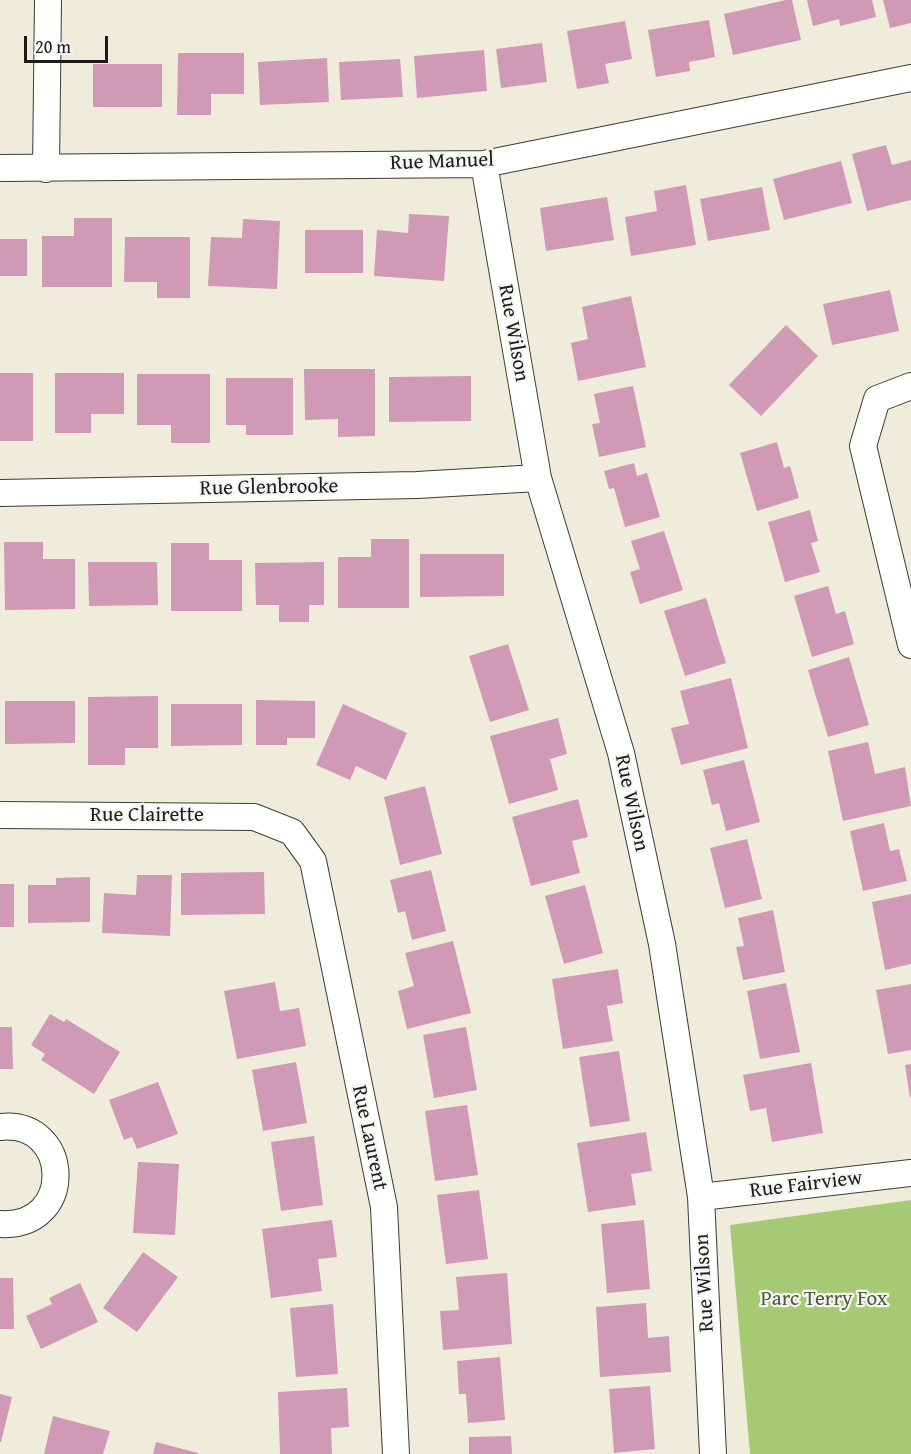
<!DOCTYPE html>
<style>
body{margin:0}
#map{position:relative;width:911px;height:1454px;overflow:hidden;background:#f0ecdb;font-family:"Gentium Book Plus",serif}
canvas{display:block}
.scale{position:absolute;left:24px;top:36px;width:84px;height:27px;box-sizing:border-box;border:3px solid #1c1c1c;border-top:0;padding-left:8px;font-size:18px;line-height:21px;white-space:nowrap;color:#1c1c1c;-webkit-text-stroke:4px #f6f6f2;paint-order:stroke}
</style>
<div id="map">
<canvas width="911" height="1454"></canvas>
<div class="scale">20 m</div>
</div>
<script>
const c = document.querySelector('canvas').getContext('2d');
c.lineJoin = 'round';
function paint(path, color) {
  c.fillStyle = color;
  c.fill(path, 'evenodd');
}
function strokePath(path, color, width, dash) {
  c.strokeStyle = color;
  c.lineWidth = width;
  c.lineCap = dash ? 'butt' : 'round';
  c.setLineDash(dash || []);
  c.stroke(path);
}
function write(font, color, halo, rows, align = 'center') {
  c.font = font + ' "Gentium Book Plus",serif';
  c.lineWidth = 4.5;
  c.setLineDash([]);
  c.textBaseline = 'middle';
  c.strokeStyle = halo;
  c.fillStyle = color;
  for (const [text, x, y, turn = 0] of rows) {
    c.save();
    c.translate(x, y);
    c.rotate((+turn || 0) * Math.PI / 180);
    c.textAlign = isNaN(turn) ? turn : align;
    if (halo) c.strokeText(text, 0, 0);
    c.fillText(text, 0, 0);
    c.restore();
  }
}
paint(new Path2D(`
 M911,1200V1454H750L730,1225Z`), '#a6ca74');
paint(new Path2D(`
 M786,0H792L801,40L733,55L724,14Z
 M807,0H872L876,17L840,26L839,19L813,26Z
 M883,0H911V23L890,28Z
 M709,20L715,57L689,62L690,71L656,77L648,30Z
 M625,21L632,59L605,64L609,83L577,89L567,31Z
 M542,43L547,82L501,88L496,49Z
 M484,50L487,91L417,98L414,56Z
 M178,53H244V94H211V115H177Z
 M327,58L329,102L260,105L258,62Z
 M400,59L403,97L341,100L339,62Z
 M93,64H162V107H93Z
 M886,145L892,165L911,160V200L867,211L852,154Z
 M841,161L852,203L784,220L773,179Z
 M686,185L696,245L631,256L625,217L657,211L654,191Z
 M762,187L770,230L708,241L700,199Z
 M607,197L614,240L546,251L540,208Z
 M409,214L449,216L444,281L374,276L377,230L408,233Z
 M74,218H112V287H42V236H74Z
 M243,219L280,221L277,289L208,286L211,237L242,238Z
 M305,230H363V273H305Z
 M125,237H190V298H157V282H124Z
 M0,239H27V276H0Z
 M890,290L899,331L832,345L823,304Z
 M631,296L646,367L578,381L571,343L588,339L582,307Z
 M786,325L818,356L761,416L729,385Z
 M304,369H375V436L338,437V419L305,420Z
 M0,373H33V441H0Z
 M55,373H124V414H91V433H55Z
 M137,374H210V443H171V425H137Z
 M471,376V421L389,422V377Z
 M226,378H293V435H246V425H226Z
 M633,386L646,447L599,457L592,424L600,423L594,394Z
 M777,442L784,468L790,466L799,498L757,511L740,453Z
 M634,463L637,476L647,473L660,517L625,527L614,488L609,489L604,471Z
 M810,510L818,541L811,543L820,572L785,582L768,522Z
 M664,531L683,590L640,604L630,572L640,569L631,541Z
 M371,539H409V608H338V557H371Z
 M4,542H43V559H75V609L5,610Z
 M171,543H209V560H242V611H171Z
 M420,554H504V596L420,597Z
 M88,562H157L158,605L89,606Z
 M324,562V605H309V622H279V605H256L255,563Z
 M828,586L836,614L845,611L854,644L812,657L794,596Z
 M706,598L726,663L685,676L664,611Z
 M508,644L529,710L490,722L469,656Z
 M849,657L869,725L828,737L808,670Z
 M731,678L748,748L681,765L671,728L689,724L680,691Z
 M158,696V748H125V765H88V697Z
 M256,700L315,701V738H287V745H256Z
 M5,701H75V743L5,744Z
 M171,704H242V745L171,746Z
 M343,704L407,733L386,780L356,766L350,780L316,765Z
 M558,718L567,754L550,759L558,790L509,804L490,736Z
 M868,742L875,774L905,767L911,806L843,821L828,751Z
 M744,760L760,822L726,831L719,803L712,805L703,770Z
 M425,786L442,854L400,865L384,797Z
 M578,799L588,837L572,841L580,873L531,886L512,817Z
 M884,823L890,851L899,849L907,881L863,891L850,831Z
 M747,839L762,899L725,908L710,848Z
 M431,870L446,931L412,940L405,911L398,913L390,880Z
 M264,872L265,914L181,915V873Z
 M137,875H172L170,936L102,933L104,893L136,895Z
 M90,877V922L28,923V885H56V878Z
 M0,884H14V927H0Z
 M585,885L603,953L564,964L545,896Z
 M911,894V964L885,970L872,902Z
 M773,910L785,972L743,980L736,947L744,946L738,918Z
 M453,941L471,1013L407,1029L398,991L414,986L405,953Z
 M618,969L623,1003L607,1006L613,1041L563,1049L552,979Z
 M275,982L280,1011L299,1008L306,1046L237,1059L224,991Z
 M786,983L800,1052L760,1059L747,991Z
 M911,984V1050L888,1054L876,990Z
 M50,1014L64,1022L66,1019L120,1052L94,1094L41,1060L45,1054L31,1045Z
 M0,1027H12L13,1069H0Z
 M466,1027L477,1090L434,1098L423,1035Z
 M619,1051L630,1121L590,1127L579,1057Z
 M296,1062L307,1123L263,1131L252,1070Z
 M811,1063L823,1133L772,1142L766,1108L750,1111L743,1075Z
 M911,1064V1097L910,1098L905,1065Z
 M158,1082L178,1134L137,1149L132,1137L124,1140L109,1100Z
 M467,1105L478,1175L435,1181L425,1111Z
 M646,1132L652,1171L631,1174L636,1205L588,1212L577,1143Z
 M314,1136L323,1205L281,1211L271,1142Z
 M138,1162L179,1164L175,1235L133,1233Z
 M479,1190L488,1259L446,1264L437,1195Z
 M332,1220L337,1257L318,1259L322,1291L271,1298L262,1229Z
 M644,1220L650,1289L607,1293L601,1224Z
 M143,1252L178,1277L137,1332L103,1308Z
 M507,1273L512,1344L443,1350L440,1311L459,1310L456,1277Z
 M0,1278H13L14,1329H0Z
 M80,1283L98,1322L41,1349L26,1316L52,1304L49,1298Z
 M646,1303L648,1338L669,1336L671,1372L600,1377L596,1307Z
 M333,1304L338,1374L296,1377L290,1308Z
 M500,1357L505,1420L468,1423L466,1394H459L457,1361Z
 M650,1386L655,1449L614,1453L609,1389Z
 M347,1388L349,1427L331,1428L332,1454H280L278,1392Z
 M0,1394L12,1397L1,1442H0Z
 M53,1416L110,1431L103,1454H44Z
 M511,1436L512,1454H469V1437Z
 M156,1442L198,1453V1454H153Z`), '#d099b6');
const minor = new Path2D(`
 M484,164L538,478L621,753L662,944L701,1197L713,1454
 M0,168L484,164L911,78
 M46,169L48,0
 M911,386L877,399L863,446L911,645
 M0,493L417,485L538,478
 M0,815L254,817L292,832L313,861L384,1207L396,1454
 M0,1127C72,1119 76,1229 0,1224
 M701,1197L911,1173`);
strokePath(minor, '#3c3b39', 28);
strokePath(minor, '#fff', 26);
write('21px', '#1c1c1c', '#f6f6f2', [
 ["Rue Manuel",442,162,-2],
 ["Rue Wilson",513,333,80],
 ["Rue Glenbrooke",269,488,-1],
 ["Rue Wilson",631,803,78],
 ["Rue Clairette",147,816],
 ["Rue Laurent",369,1138,78],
 ["Rue Fairview",806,1185,-7],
 ["Rue Wilson",705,1283,-93]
]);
write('21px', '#4c593b', '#f6f6f2', [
 ["Parc Terry Fox",824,1300]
]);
</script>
